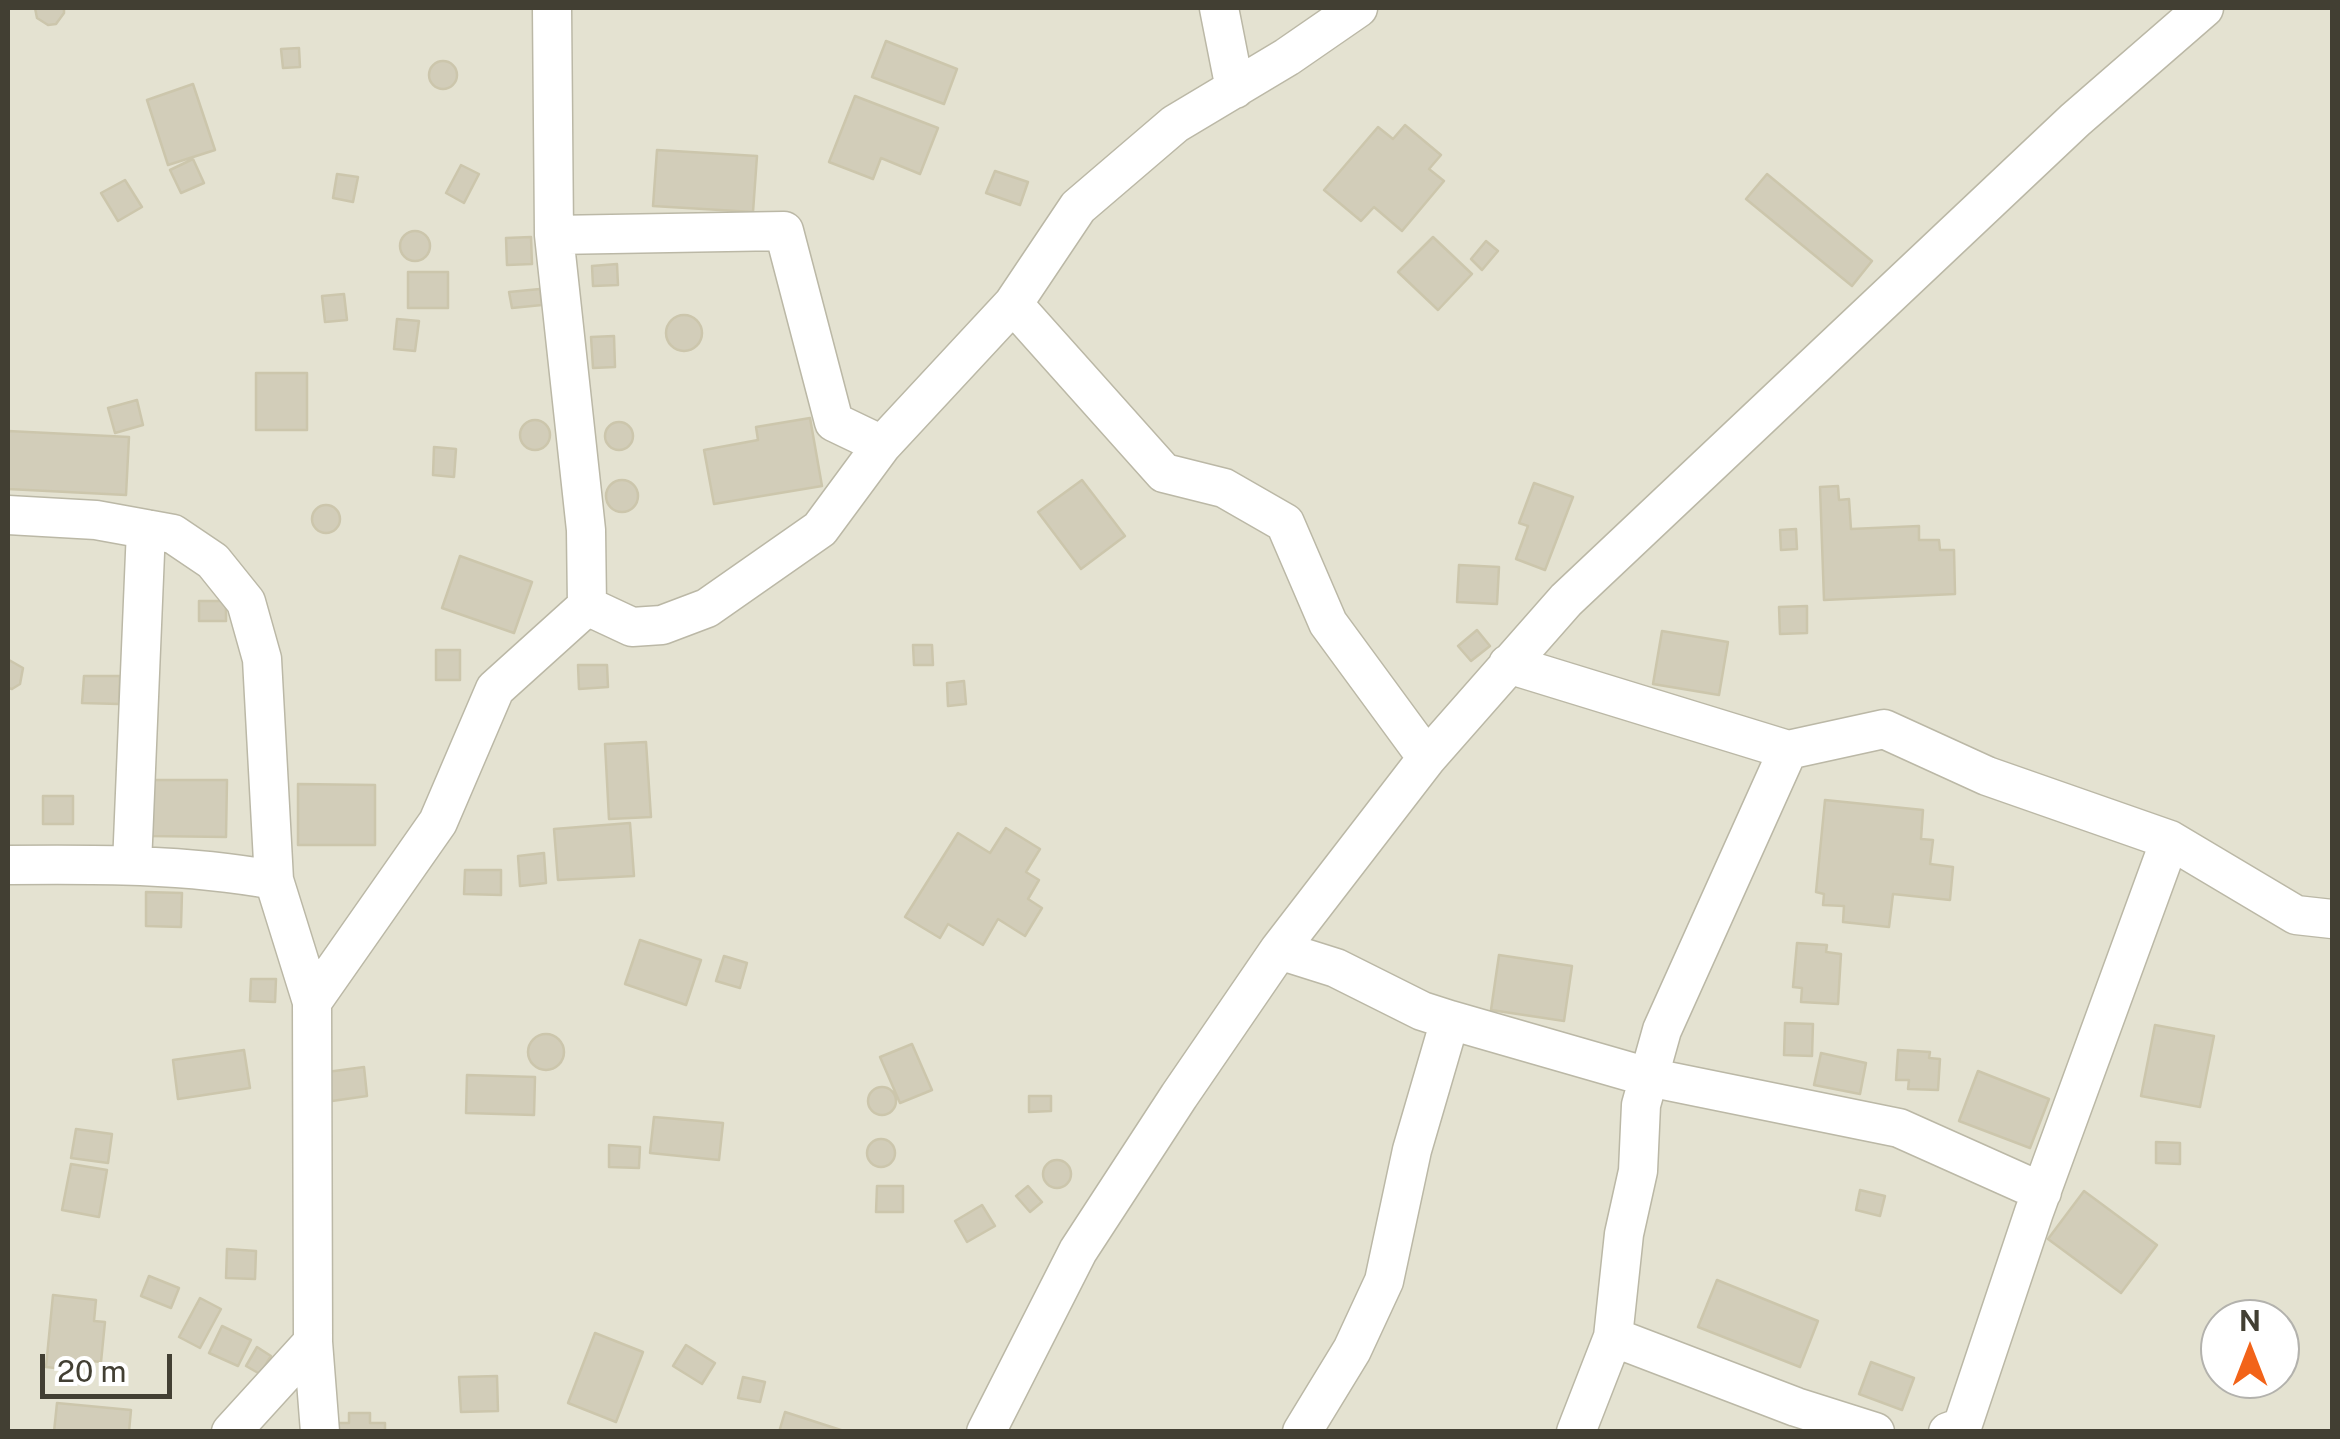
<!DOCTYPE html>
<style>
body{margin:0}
#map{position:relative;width:2340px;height:1439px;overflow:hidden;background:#f1efe3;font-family:"Public Sans",sans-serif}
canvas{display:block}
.frame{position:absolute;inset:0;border:10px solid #423f33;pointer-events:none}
.north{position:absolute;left:2200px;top:1299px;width:100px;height:100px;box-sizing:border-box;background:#fff;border:2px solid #b3b2ad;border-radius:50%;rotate:0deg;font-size:28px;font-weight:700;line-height:40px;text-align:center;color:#423f33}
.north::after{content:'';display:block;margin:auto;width:35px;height:45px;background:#f26319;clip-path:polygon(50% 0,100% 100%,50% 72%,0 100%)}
.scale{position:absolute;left:40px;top:1354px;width:132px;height:45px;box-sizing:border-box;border:5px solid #423f33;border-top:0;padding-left:12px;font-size:30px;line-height:35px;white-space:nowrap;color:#423f33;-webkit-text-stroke:8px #fff;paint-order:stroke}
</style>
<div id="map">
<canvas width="2340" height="1439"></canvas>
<div class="frame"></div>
<div class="north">N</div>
<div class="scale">20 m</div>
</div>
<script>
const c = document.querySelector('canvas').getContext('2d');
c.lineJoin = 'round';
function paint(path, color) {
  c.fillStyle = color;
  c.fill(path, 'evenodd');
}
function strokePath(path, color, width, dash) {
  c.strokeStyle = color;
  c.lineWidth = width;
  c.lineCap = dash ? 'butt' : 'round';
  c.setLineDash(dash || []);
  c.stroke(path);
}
paint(new Path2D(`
 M8,8H2332V1431L8,1432ZM2220,1319H2280V1379H2220Z`), '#e4e2d1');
const building = new Path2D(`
 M35,8H64V13L56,24L48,25L37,18Z
 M886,41L957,69L944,104L872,77Z
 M299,48L300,67L283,68L281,49Z
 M429 75a14 14 0 1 1 28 0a14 14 0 1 1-28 0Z
 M193,84L215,150L168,165L147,100Z
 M855,96L938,128L920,174L881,158L873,179L829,162Z
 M1405,125L1441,155L1429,169L1444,181L1402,231L1374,207L1361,221L1324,190L1378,127L1393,139Z
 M657,150L757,156L753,212L653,206Z
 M193,159L204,183L181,193L170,170Z
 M461,165L479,174L464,203L446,193Z
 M995,171L1028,182L1020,205L986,193Z
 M337,174L358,177L353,202L333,198Z
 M1767,174L1872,261L1852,286L1746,199Z
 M125,180L142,207L118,221L101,193Z
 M400 246a15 15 0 1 1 30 0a15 15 0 1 1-30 0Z
 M531,237L532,264L507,265L506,238Z
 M1433,237L1472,274L1438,310L1398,272Z
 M1486,241L1498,251L1482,270L1471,259Z
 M617,264L618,285L593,286L592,266Z
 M408,272H448V308H408Z
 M540,289L542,305L512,308L509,292Z
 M344,294L347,320L325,322L322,296Z
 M666 333a18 18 0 1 1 36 0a18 18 0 1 1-36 0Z
 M397,319L419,321L415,351L394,349Z
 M614,336L615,367L593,368L591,337Z
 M256,373H307V430H256Z
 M137,400L143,425L115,433L108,408Z
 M810,418L822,486L714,504L704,450L758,440L756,427Z
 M520 435a15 15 0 1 1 30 0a15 15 0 1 1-30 0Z
 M605 436a14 14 0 1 1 28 0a14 14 0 1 1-28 0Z
 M8,431L129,437L126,495L8,489Z
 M434,447L456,449L454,477L433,475Z
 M1082,480L1125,536L1081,569L1038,512Z
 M606 496a16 16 0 1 1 32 0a16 16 0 1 1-32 0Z
 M1534,483L1573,497L1545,570L1516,559L1528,526L1519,523Z
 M1838,486L1839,500L1849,499L1851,529L1919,526V540H1939L1940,550H1954L1955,594L1824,600L1820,487Z
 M312 519a14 14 0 1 1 28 0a14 14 0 1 1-28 0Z
 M1796,529L1797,549L1781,550L1780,530Z
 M460,556L532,582L514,633L442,608Z
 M1459,565L1499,567L1497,604L1457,602Z
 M199,601H226V621H199Z
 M1807,606V633L1780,634L1779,607Z
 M1477,630L1490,646L1471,661L1458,646Z
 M1662,631L1728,642L1719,695L1653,684Z
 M913,645H932L933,665H914Z
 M436,650H460V680H436Z
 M9,660L23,668L20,684L12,689L8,688Z
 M578,665H607L608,687L579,689Z
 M84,676H120L119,704L82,703Z
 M964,681L966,704L948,706L947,683Z
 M646,742L651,817L609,819L605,744Z
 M149,780H227L226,837L149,836Z
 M298,784L375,785V845H298Z
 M43,796H73V824H43Z
 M1825,800L1923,810L1921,839L1933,840L1930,864L1953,867L1950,900L1893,894L1889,927L1843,922L1844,906L1823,905L1824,894L1816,892Z
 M630,823L634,876L558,880L554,829Z
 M1006,828L1040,849L1026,872L1039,880L1028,899L1042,908L1025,936L998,919L983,945L948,924L940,938L905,917L958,833L990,853Z
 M544,853L546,883L520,886L518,856Z
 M465,870H501V895L464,894Z
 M146,892L182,893L181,927L146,926Z
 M640,940L701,960L686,1005L625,984Z
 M1797,943L1827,945L1826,952L1841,954L1838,1004L1801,1002L1802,988L1793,987Z
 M1499,955L1572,966L1564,1021L1491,1010Z
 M724,956L747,963L740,988L716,981Z
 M251,979H276L275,1002L250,1001Z
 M1785,1023L1813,1024L1812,1056L1784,1055Z
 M2155,1025L2214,1036L2200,1107L2141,1096Z
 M528 1052a18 18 0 1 1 36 0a18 18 0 1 1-36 0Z
 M912,1044L932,1090L900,1103L880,1057Z
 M244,1050L250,1088L178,1099L173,1060Z
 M1898,1050L1930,1052L1929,1058L1940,1059L1938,1090L1908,1089L1909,1080H1896Z
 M1821,1053L1866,1063L1860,1094L1814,1085Z
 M364,1067L367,1096L332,1101L327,1072Z
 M1978,1071L2049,1099L2030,1148L1959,1121Z
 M467,1075L535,1077L534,1115L466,1113Z
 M868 1101a14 14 0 1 1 28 0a14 14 0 1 1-28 0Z
 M1029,1096H1051V1111L1029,1112Z
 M654,1117L723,1123L719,1160L650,1153Z
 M76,1129L112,1134L108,1163L71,1158Z
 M867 1153a14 14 0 1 1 28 0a14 14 0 1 1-28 0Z
 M2156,1142L2180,1143V1164L2156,1163Z
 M609,1145L640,1147L639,1168L609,1167Z
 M1043 1174a14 14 0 1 1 28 0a14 14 0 1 1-28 0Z
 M71,1164L107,1170L99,1217L62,1210Z
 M877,1186H903V1212H876Z
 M1028,1186L1042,1202L1030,1212L1016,1196Z
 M1860,1190L1885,1196L1880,1216L1856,1210Z
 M2084,1191L2157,1245L2121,1293L2048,1239Z
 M982,1205L995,1226L967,1242L955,1221Z
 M227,1249L256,1251L255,1279L226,1278Z
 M149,1276L179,1288L171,1308L141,1296Z
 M1717,1280L1818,1321L1800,1367L1698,1327Z
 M53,1295L96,1300L94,1321L105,1322L101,1362L83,1360L82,1371L46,1367Z
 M200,1298L221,1309L200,1348L179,1337Z
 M222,1326L251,1340L238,1366L209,1353Z
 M595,1333L643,1352L616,1422L568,1403Z
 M686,1345L715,1363L702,1384L673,1366Z
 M257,1347L271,1356L260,1374L246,1366Z
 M1871,1362L1914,1378L1902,1410L1859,1394Z
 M497,1376L498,1411L461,1412L459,1377Z
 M743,1377L765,1382L760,1402L738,1398Z
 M57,1403L131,1410L129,1432H54Z
 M785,1412L847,1432H779Z
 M349,1413H370V1423H385V1432H333V1423H349Z`);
paint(building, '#d2cdb9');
strokePath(building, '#ccc6ac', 2.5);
const minor = new Path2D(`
 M1219,8L1235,89
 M554,235L784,231L834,422L882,445
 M1013,304L1164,473L1224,488L1285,523L1328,623L1427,758
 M8,515L96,520L173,534L213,561L246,602L262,659L274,880L312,1002L313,1342L231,1432
 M587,606L632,627L662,625L707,608L820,529L882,445L1013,304L1078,207L1175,124L1287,57L1358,8
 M1508,664L1788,750L1884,729L1987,776L2170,840L2296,915L2332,919
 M8,865C97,864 185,864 274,880
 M132,865L146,529
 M1279,950L1336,968L1422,1011L1450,1020L1412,1150L1384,1281L1352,1350L1302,1432
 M312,1002L438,822L495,689L587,606L586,530L554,235L552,8
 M1450,1020L1648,1077L1899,1128L2042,1192
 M1613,1337L1796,1407L1875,1432
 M313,1342L320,1432
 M986,1432L1078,1251L1179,1096L1279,950L1427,758L1566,600L2075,120L2204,8
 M1576,1432L1613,1337L1624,1234L1638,1171L1641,1105L1662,1030L1788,750
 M1948,1432L1962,1427L2034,1212L2170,840`);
strokePath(minor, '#bbb8a6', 41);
strokePath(minor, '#fff', 38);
</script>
